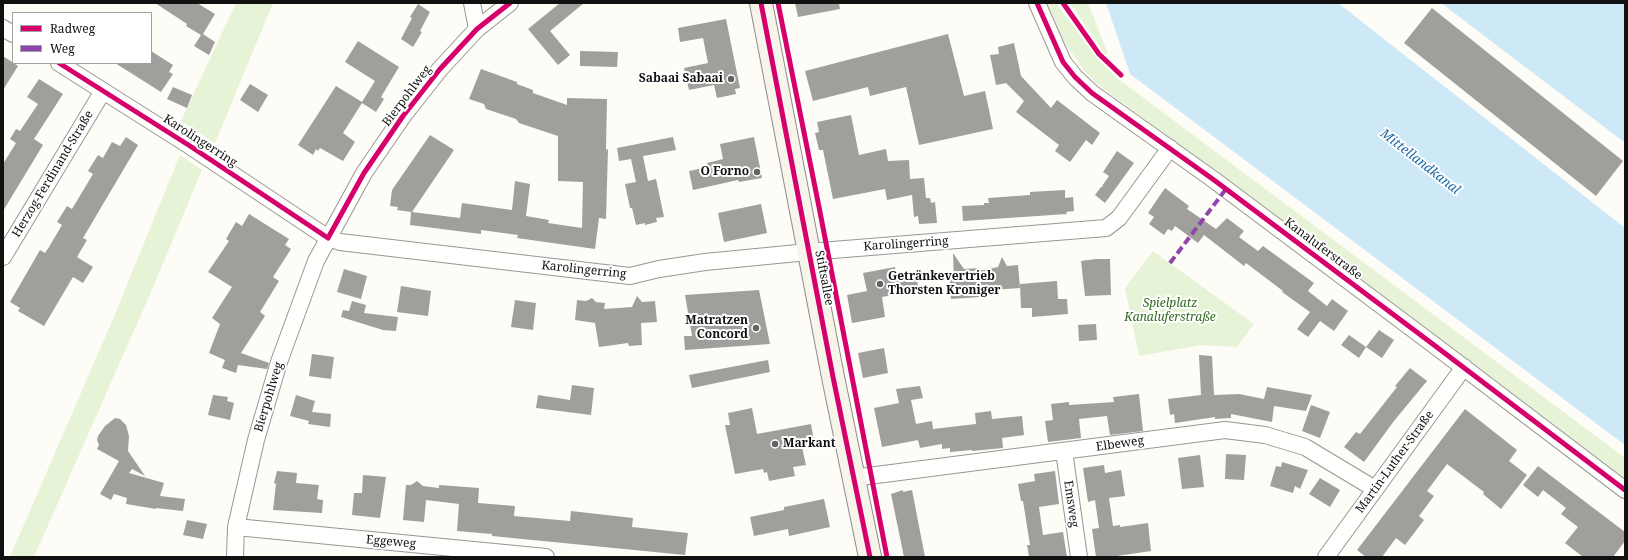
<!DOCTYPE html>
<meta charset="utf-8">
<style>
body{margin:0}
#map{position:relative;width:1628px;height:560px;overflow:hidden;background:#fdfcf7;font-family:"Noto Serif",serif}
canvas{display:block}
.frame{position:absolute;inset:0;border:4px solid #111;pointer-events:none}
.legend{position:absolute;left:12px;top:12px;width:140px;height:52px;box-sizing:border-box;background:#fff;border:1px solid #a0a0a0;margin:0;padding:5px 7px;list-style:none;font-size:12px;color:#111}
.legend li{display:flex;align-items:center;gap:8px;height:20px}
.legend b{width:20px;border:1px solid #a0a0a0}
</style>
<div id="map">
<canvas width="1628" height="560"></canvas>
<div class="frame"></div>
<ul class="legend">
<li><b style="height:5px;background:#d6006c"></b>Radweg</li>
<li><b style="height:5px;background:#8e44ad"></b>Weg</li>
</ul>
</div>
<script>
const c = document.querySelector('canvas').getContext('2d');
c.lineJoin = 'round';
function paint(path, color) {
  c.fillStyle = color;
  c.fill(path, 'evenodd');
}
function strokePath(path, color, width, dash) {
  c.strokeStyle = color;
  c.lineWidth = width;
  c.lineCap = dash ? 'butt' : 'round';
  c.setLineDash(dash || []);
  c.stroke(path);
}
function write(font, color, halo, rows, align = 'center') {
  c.font = font + ' "Noto Serif",serif';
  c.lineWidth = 4;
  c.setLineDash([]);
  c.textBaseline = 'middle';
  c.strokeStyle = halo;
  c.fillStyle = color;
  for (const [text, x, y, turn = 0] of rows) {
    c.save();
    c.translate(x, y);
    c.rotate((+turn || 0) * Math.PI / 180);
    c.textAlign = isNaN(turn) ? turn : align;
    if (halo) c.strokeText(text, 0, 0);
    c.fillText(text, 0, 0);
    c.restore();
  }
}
paint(new Path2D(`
 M236,3H273L215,143L181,121Z
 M1046,3H1056L1098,60L1117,78L1625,458V479L1338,262L1096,83L1084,70L1066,45Z
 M1070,3H1088L1108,54L1104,53Z
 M180,155L202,170L151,292L34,557H10L115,314Z
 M1153,251L1254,324L1237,347L1202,345L1139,356L1125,288Z`), '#e7f3d7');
paint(new Path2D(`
 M1106,3H1338L1625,228V445L1130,74Z
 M1441,3H1625V142H1624Z`), '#cde8f7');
paint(new Path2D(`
 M155,3H197L215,14L203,34L215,42L209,55L194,46L201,35L186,26L187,24Z
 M560,3H584L550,31L570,55L558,65L528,29Z
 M795,3H839L840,9L798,17Z
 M418,4L430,12L420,31L422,32L413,47L401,39L412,18L410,17Z
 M1432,8L1623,161L1596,196L1404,43Z
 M726,19L740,88L735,89L736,94L717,98L714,85L689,90L684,68L708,63L703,38L680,42L678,28Z
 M948,34L964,96L985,91L993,129L919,145L906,87L870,96L868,87L813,101L805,71Z
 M358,41L399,67L381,97L384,99L376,112L362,103L343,133L355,142L343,161L320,148L318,151L316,149L313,155L298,145L336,86L362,102L375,81L345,62Z
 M1014,43L1021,76L1051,108L1057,100L1100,133L1092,145L1086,140L1070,162L1055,151L1059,145L1016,112L1024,101L1006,83L996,85L990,55L999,54L998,47Z
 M151,51L173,65L169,72L173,74L161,92L115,63H151Z
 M580,51L618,52L617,67L580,66Z
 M3,56L18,66L3,90Z
 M481,69L517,82V84L533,90V93L567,105V98L607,99L606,150L608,149L606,219L599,218L595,249L517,238L518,235L481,230V234L410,225L411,212L397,210L398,207L390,206L392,190L430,135L454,150L412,212L460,218L462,203L512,210L515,181L530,184L526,216L549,220L548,223L582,228L583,182L558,181V136L519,123L516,119L486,109L484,104L469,99Z
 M39,79L63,94L34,139L43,145L3,211V164L16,143L10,139L16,129L20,131L38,104L27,97Z
 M250,84L268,95L258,112L240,100Z
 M173,87L192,95L187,108L167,99Z
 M851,115L859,155L886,149L888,161L909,160L910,179L924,178L926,198H930L931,203L935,202L937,223L919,224L918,216L914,217L912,195L887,200L885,189L833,199L823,150H819L815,133L819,132L817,122Z
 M126,137L138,145L83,238L87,240L77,257L93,267L83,283L73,277L44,326L18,311L20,308L10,302L40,250L45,253L49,247L62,225L57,222L67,206L72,209L93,174L88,171L98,155L103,158L112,142L120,146Z
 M673,137L676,150L643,156L648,181L656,179L664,217L656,218L657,222L645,225V223L636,225L632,208H630L625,184L636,182L631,159L619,161L617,148Z
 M754,137L762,178L739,182L738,180L693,190L689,171L708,167L707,163L723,159L720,144Z
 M1117,151L1134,163L1105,203L1095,195L1101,187H1103L1102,186L1109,176L1103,172Z
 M1165,188L1189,206L1187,209L1216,229L1227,218L1244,231L1239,237L1258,251L1263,246L1314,283L1308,291L1327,306L1332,299L1348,311L1334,331L1320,321L1308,337L1297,329L1310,312L1282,292L1283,291L1246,263L1244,266L1204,235L1198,243L1175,226L1172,231L1168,229L1164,235L1149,224L1154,217L1148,213Z
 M1065,190V198L1073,197L1074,211L1066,212L1067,214L963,221L962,206L984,205V203H989L988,198L1030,195V192Z
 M761,204L767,233L724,242L718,213Z
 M249,214L289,239L285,245L291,249L273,277L279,281L260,312L265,316L241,353L269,363L267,369L238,365L236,373L222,368L225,360L209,353L220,324L212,318L232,287L208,272L229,241L226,239L236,222L242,226Z
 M953,253L964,269L978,268V271L998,267L1002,257L1007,266L1018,265L1020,288L979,291L980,297L951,299L950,279H954Z
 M1096,259H1110L1111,295L1085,296L1081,261Z
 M895,267L896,275L915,271L919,290L882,297L885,317L852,323L847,295L867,291L863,273Z
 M344,269L367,276L361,299L337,292Z
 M1057,281L1058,299H1067L1068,314L1032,317V308H1021L1020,284Z
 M401,286L431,291L428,316L397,312Z
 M759,290L770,344L685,350L684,336H692L685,295Z
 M637,296L642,302L655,301L657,322L641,323L642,345L629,346L628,343L599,347L595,323L575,320L577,300L586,301L592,298L596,302L605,303L604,309L632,307Z
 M515,300L536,303L533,330L511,327Z
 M352,301L366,305L364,313L398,317L396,331L383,330L341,317L343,310L349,311Z
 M1096,324L1097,340L1079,341L1078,325Z
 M1379,330L1394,340L1382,358L1366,347Z
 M1349,335L1366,347L1359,358L1341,345Z
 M884,348L888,373L863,378L858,353Z
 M312,354L334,357L331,379L309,376Z
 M1199,355L1212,356L1214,395L1239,394L1264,399L1267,387L1312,395L1306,411L1274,406L1272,422L1231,414V418L1215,419V417L1175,423L1174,414L1170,415L1168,399L1201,395Z
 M768,360L770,372L692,388L689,375Z
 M1410,368L1427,381L1394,421L1364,462L1344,447L1356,432L1360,434L1397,387L1395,386Z
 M572,385L594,388L591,415L536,408L538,395L570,400Z
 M920,386L923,398L911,400L916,424L932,421L933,429L976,424L975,413L991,411L992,419L1022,416L1024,435L1002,438L1003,448L972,451V450L950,452V448L942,449V444L920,448L918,440L882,447L874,408L899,403L896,389Z
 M1139,394L1143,431L1110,435L1107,416L1079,419L1081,438L1048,442L1045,421L1053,420L1051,404L1069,402V405L1114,402L1113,397Z
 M213,395L228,397L227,401L234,403L230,420L208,415Z
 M296,395L315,401L312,412L331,414L330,427L308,424L309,421L290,416Z
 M1311,405L1330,412L1320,438L1302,431Z
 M752,408L757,434L811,424L814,441L801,443L806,465L793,467L795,476L769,481L767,472L764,473L763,469L735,474L725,425H730L728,413Z
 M1465,409L1517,450L1509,461L1527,475L1501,509L1483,494L1484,492L1447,464L1427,491L1434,496L1419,516L1424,520L1405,545L1396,538L1382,557H1366L1357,550Z
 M115,418L120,419L126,425L129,436L128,451L145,476L132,469L129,473L164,483L160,496L185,499L183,511L156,508V509L126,504L127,498L114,494L111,500L100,494L119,461L97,449L99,445L97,440L98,436L105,426Z
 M1226,454L1246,455L1244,480L1225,479Z
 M1200,455L1204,487L1182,489L1178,458Z
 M1282,462L1308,470L1300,489L1295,486L1293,493L1270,486L1276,466L1281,467Z
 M1104,465L1105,473L1121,470L1125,496L1109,498L1113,526L1120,525V527L1148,523L1151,551L1117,556V557H1096L1092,529L1099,528L1095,500L1088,502L1083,468Z
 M1538,466L1625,532V541L1613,557H1583L1565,543L1578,527L1561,514L1566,508L1543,490L1538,497L1523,485Z
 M277,471L297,473L296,483L319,485L317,499L323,500L322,513L273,510L276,484L274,483Z
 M1055,471L1059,504L1039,507L1043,535L1063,532L1067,557H1029L1027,545H1030L1023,501H1021L1018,484L1035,481L1034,474Z
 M363,475L386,477L380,518L352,515L354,493H362Z
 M1320,478L1340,490L1330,507L1309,494Z
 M417,481L423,486L439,488V485L479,488L478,503L515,506L514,516L570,521L571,511L633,518L632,527L688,533L685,555L492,536V534L457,531L459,504L426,500L424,522L403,520L406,485H411Z
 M903,490V492L912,490L925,557H904L891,494Z
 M824,499L830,527L789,536L788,529L754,536L750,517L784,510V507Z
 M187,520L207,524L203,539L183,535Z`), '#a19f9c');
const minor = new Path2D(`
 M472,3L477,29
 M1037,3L1063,62L1075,77L1092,93L1214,180L1434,345L1625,490
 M3,28L13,34
 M59,63L190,146L328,238L340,242L630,276L659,269L705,262L808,252L1106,228L1119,218L1170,148
 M3,257L103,91
 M1064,451L1079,557
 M853,478L1225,430L1265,435L1305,447L1375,489
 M236,527L546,557
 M235,557L236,527L256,440L279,362L316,261L364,173L403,116L440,69L477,29L510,3
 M1326,557L1464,367`);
const secondary = new Path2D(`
 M761,3L833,377L870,557`);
strokePath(minor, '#979795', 18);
strokePath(secondary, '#8e8d8b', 24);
strokePath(minor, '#fffffe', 16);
strokePath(secondary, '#f6f4eb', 22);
strokePath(new Path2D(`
 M1170,263L1226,189`), '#8e44ad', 4, [8, 4]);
strokePath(new Path2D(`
 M761,3L833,377L870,557
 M778,3L819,207L887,557
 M1037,3L1063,62L1075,77L1092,93L1214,180L1434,345L1625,490
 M1063,3L1099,54L1121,75
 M59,63L190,146L328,238L364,173L403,116L440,69L477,29L510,3`), '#d6006c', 5);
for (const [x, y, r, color] of [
 [731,79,4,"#646362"],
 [757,172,4,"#646362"],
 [880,284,4,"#646362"],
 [756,328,4,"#646362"],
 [775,444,4,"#646362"]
]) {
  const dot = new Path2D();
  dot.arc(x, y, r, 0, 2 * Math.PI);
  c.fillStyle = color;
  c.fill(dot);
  strokePath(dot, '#fff', 1.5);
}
write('bold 12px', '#111', '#fff', [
 ["Sabaai Sabaai",723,79],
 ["O Forno",749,172],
 ["Getränkevertrieb",888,277,"left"],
 ["Thorsten Kroniger",888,291,"left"],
 ["Matratzen",748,321],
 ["Concord",748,335],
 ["Markant",783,444,"left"]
], 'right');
write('12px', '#111', '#fff', [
 ["Bierpohlweg",407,96,-53],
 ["Karolingerring",200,141,33],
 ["Herzog-Ferdinand-Straße",53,174,-59],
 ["Karolingerring",906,244,-4],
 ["Kanaluferstraße",1323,249,37],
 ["Karolingerring",584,270,6],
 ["Stiftsallee",824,278,79],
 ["Bierpohlweg",269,397,-73],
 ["Elbeweg",1120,444,-8],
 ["Martin-Luther-Straße",1395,462,-54],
 ["Emsweg",1071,504,82],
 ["Eggeweg",391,542,5]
]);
write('italic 12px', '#2f6b1f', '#fff', [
 ["Spielplatz",1170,304],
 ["Kanaluferstraße",1170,318]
]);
write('italic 13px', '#1768a6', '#fff', [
 ["Mittellandkanal",1420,162,38]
]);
</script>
